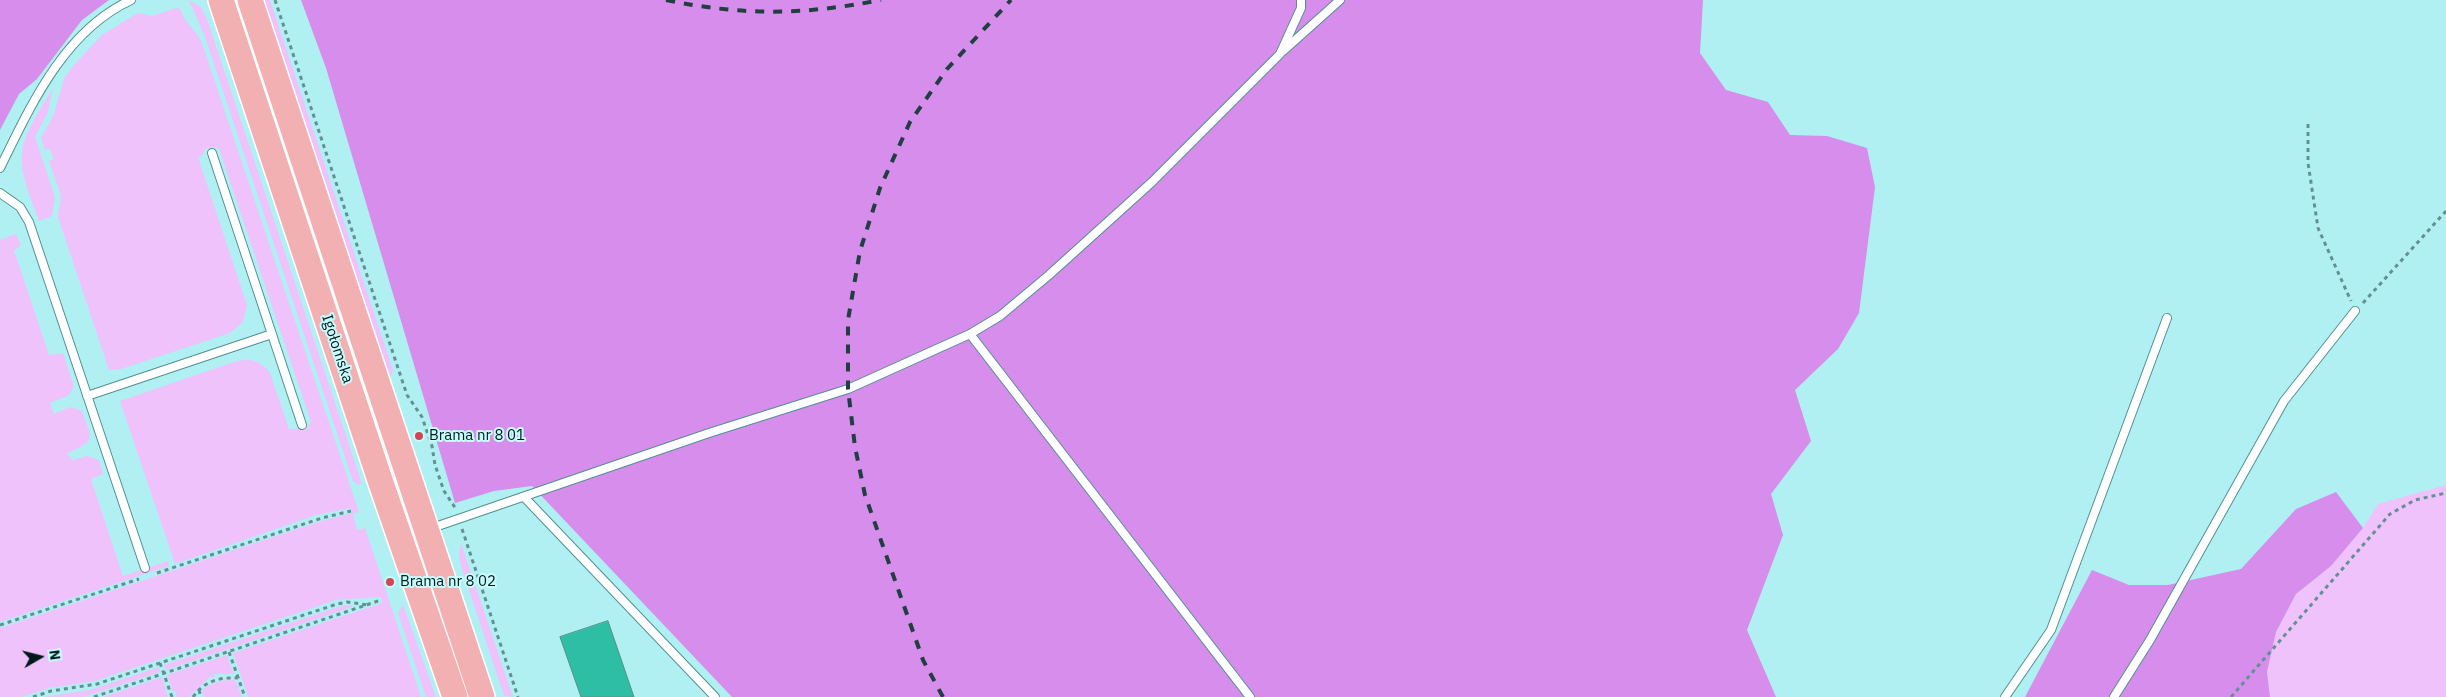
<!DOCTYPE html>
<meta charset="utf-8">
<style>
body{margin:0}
#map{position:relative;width:2446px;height:697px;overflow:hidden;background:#b0f0f2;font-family:"IBM Plex Sans",sans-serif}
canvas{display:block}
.north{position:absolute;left:15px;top:632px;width:50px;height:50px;-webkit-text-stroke:4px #c8fbfc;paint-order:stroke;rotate:82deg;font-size:14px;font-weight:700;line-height:20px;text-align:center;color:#01191a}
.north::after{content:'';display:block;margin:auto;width:18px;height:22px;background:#01191a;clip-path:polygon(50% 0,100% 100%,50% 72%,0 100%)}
</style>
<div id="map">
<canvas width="2446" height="697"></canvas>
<div class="north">N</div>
</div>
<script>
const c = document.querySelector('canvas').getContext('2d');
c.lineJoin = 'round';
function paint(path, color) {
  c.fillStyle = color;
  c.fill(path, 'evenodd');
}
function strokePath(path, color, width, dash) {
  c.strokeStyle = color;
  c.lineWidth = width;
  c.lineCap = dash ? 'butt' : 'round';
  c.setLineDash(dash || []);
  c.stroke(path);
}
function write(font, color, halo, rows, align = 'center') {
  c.font = font + ' "IBM Plex Sans",sans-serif';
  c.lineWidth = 4;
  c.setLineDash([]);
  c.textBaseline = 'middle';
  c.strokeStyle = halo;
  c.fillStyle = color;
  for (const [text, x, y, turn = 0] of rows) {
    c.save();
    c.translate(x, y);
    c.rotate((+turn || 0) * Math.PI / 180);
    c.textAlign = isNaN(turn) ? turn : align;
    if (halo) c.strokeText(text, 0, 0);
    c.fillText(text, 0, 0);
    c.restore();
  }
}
paint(new Path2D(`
 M189,0L201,7L207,19L362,484H357L353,481L205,37Z
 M263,0H270L393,370L391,376L385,366Z
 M176,8L180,9C185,24 198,31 203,46L359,512L353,514L357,530L365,528L421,697H248L233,653L382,603L381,597L336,600L95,681L50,688L21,697H0V628L321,521L352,513L351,508L316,515L175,564L120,401L237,361C251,358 262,361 270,373L289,429H306L311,422L219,149L215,147L205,149L203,155L198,157L247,305L243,322L230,333L121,369L109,370L58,217L61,196L49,161L54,159L50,149L45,150L41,138L54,114L64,79L74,65L102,35L138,13L152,16Z
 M53,88L48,112L35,137L55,197L52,216L39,221C32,201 20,175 22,154C24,131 42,107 53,88Z
 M16,234L21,246L14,250L49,355L63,353L74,386L69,395L50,403L54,414L70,407L82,411C92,439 97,441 67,453L72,460L88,456L99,460L103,474L91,479L123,576L168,561L169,566L0,622V240Z
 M2446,485V697H2270L2267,672L2276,631L2296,594L2331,566L2363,528L2378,504Z
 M461,543L513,697L504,696L461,566L459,554Z
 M344,605L355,606L166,670L164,665Z
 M403,605L436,697H426L398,613Z
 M227,655L234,674H214V677H210L189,697H176V691L173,692L167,675Z
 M159,667L160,672L84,697H43L93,689Z
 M162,677L168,697H103Z
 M233,680L236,681L242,697H204L202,690C211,683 221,680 233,680Z`), '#efc2fc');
paint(new Path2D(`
 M0,0H109L82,20L37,79L19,94L0,130Z
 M301,0H1703L1700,53L1726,90L1768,102L1790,135L1827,136L1867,148L1875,187L1859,313L1838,349L1795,390L1811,441L1771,494L1783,535L1747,630L1776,697H732L532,486L494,491L455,503L326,68Z
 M2336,492L2363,528L2331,566L2296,594L2276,632L2267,672L2270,697H2025L2092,570L2129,585H2168L2241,569L2296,509Z`), '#d68dec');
const building = new Path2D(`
 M608,621L634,697H581L560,637Z`);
paint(building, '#2ebea6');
strokePath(building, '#569084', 1);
const lane = new Path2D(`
 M1283,51L1340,0
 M212,153L302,425
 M0,168C31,105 64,31 131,0
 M0,193L20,207L29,222L145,568
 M970,334L1250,697
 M87,396L272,334
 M524,497L715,697
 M429,529L709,433L848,389L970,334L1000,316L1049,275L1152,182L1280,54L1301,8V0
 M2005,697L2051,630L2167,318
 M2114,697L2150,640L2284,401L2355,311`);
const primary = new Path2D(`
 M221,0L381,483L455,697
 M250,0L482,697`);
strokePath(lane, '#529092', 10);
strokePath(primary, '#fff', 28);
strokePath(new Path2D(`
 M275,0L407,395L422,417L432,446L435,465L444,491L456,509
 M2308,124V163L2318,228L2351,301
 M2363,303L2446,211
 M462,529L518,697
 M157,573L322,518L351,511
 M0,625L139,579
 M229,652L245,697
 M160,663L172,697
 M199,690L201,697
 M33,697L51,691L97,684L337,604L347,602L368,605
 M94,697L381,600
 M193,697C204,681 220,677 238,678
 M2231,697L2390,514L2415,500L2446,493`), '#639193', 3, [4, 4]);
strokePath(lane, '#fff', 8);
strokePath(primary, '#f2b0b3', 25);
strokePath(new Path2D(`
 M666,0C744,16 803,15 881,0
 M943,697L923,660L865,495L855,447L848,389V320L860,251L880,188L910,122L947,69L1011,0`), '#203f40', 4, [9, 9]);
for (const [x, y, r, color] of [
 [419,436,5,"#d44453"],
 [390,582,5,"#d44453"]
]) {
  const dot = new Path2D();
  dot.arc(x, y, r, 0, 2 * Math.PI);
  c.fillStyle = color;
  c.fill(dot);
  strokePath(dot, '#c8fbfc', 2);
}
write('15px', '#01191a', '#c8fbfc', [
 ["Igołomska",337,349,72]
]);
write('15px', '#01191a', '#c8fbfc', [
 ["Brama nr 8 01",429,436],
 ["Brama nr 8 02",400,582]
], 'left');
</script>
